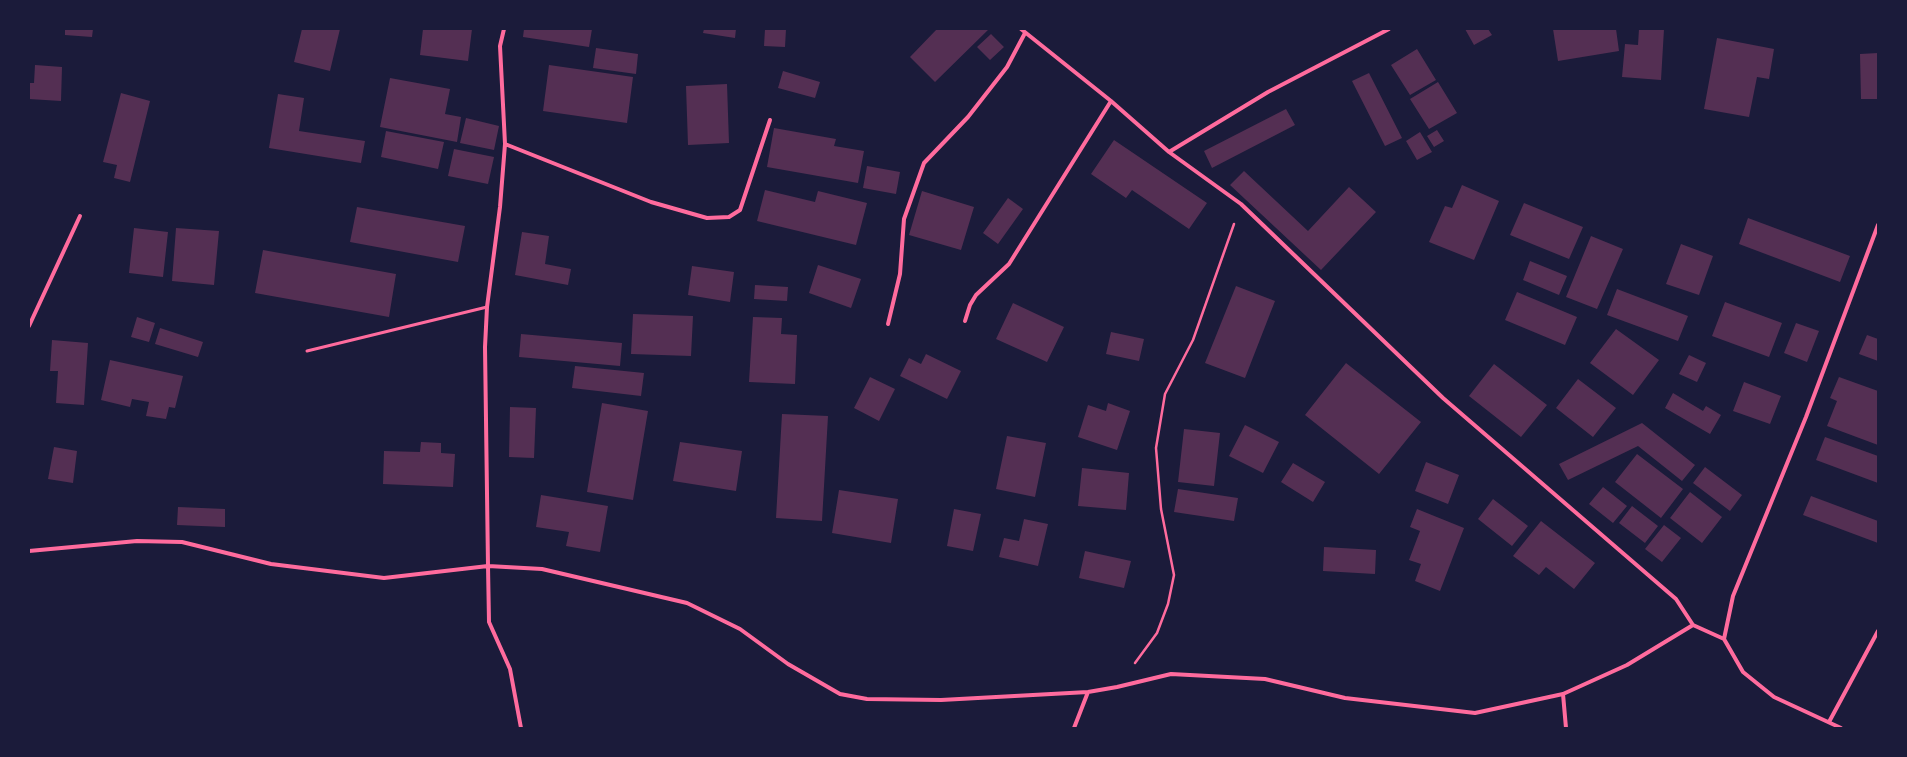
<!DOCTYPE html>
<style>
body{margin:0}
#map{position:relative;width:1907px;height:757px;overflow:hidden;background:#1b1b3a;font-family:Quicksand,sans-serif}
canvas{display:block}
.frame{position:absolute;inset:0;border:30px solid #1b1b3a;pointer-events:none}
</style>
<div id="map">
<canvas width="1907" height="757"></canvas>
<div class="frame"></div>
</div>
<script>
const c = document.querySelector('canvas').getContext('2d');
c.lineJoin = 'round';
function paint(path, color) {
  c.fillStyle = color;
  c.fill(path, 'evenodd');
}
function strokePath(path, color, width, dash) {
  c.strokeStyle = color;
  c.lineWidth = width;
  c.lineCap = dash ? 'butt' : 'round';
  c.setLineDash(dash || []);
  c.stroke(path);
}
paint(new Path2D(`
 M65,29H93L92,37L65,35Z
 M302,29H340L330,71L294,62Z
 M423,29H472L468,61L420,55Z
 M524,29H592L589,47L523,37Z
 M704,29H736L735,38L703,33Z
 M765,29H786L785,47L764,46Z
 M937,29H989L935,82L910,57Z
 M1465,29H1488L1492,35L1474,45Z
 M1553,29H1616L1619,51L1558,61Z
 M1639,29H1664L1661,80L1622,77L1625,44L1638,45Z
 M991,34L1004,47L990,60L977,47Z
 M1717,38L1774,49L1769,79L1757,77L1749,117L1704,109Z
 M596,48L638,54L636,74L593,68Z
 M1417,49L1436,80L1410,95L1391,65Z
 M1878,53V99H1861L1860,54Z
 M35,65L62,67L61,101L29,99V83H34Z
 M549,65L633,77L627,123L543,111Z
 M783,71L820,82L815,98L778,88Z
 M1369,73L1402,138L1385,146L1352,81Z
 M390,78L450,89L445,114L461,117L457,142L380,127Z
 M1438,82L1457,113L1429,129L1410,99Z
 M727,84L729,143L688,145L686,86Z
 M121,93L150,101L130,182L114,178L117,165L103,162Z
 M278,94L304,98L299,131L365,141L361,163L269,148Z
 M1286,109L1295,125L1212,168L1204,151Z
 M466,118L499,126L494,150L460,143Z
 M774,128L836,139L834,146L864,151L858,183L767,167Z
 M1437,130L1444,141L1434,147L1427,136Z
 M386,131L444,142L438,169L381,157Z
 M1420,132L1432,152L1417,160L1406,141Z
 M1114,140L1207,203L1189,229L1132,190L1126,198L1091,174Z
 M454,149L494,157L488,184L448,176Z
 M867,166L900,172L896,194L863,188Z
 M1244,171L1308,231L1349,187L1376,212L1321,270L1230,185Z
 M1462,185L1499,201L1474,260L1429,242L1445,206L1452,208Z
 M765,190L815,202L818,191L867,203L856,245L757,221Z
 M922,191L974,207L961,250L909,235Z
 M1008,198L1023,209L998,244L983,233Z
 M1524,203L1583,227L1569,259L1510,235Z
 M357,207L465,226L458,262L350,242Z
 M1748,218L1850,256L1840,282L1739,244Z
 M134,228L168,232L163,277L129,273Z
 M176,228L219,231L214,285L172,281Z
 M522,232L549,236L545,264L571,269L568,285L515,275Z
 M1591,236L1623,249L1597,309L1566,297Z
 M1681,244L1713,256L1699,295L1666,284Z
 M263,250L396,274L389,317L255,293Z
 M1530,261L1567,276L1559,295L1523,280Z
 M818,265L861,279L851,308L809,293Z
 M692,266L734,272L730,302L688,295Z
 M755,285L788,287L787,301L754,299Z
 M1236,286L1275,301L1245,378L1205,363Z
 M1617,289L1688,316L1678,341L1607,315Z
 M1517,292L1577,317L1565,345L1505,320Z
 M1725,302L1782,323L1769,357L1712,336Z
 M1013,303L1064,327L1047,362L996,339Z
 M633,314L693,316L691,356L631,354Z
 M137,317L155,323L149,342L131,337Z
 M753,317L782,318L781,334L797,335L795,384L749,382Z
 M1796,323L1819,331L1807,362L1784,353Z
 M160,328L203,342L198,357L155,344Z
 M1616,329L1659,360L1633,395L1590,363Z
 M1111,332L1144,339L1139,361L1106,354Z
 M521,334L622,343L620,366L519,357Z
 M1867,335L1878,339V361L1859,354Z
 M52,340L88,343L84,405L56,403L58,371H50Z
 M926,354L961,371L947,399L900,376L909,358L921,364Z
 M1689,355L1706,363L1697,382L1679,374Z
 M110,360L183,376L175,408L169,407L166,419L146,416L149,402L132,399L130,407L101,400Z
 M1346,363L1421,422L1379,474L1305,415Z
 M1494,364L1547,405L1521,437L1469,396Z
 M575,366L644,373L641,396L572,388Z
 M870,377L895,389L879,421L854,408Z
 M1839,377L1878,391V445L1827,426L1837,401L1830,398Z
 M1578,379L1616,408L1593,437L1556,408Z
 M1744,382L1781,396L1770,424L1733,411Z
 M1673,393L1703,411L1706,406L1721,415L1710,434L1665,408Z
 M602,403L648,411L633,500L587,492Z
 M1108,403L1130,411L1117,450L1078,437L1088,405L1106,411Z
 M510,407L536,408L534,458L509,457Z
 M782,414L828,416L822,521L776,518Z
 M1642,423L1695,465L1682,481L1638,446L1568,480L1559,464Z
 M1245,425L1279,442L1263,473L1229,456Z
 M1184,429L1220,433L1214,486L1178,482Z
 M1007,436L1046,443L1035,497L996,489Z
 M1825,437L1878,456V483L1816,460Z
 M421,442L441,443V453L455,454L453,487L383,484L384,451L420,452Z
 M680,442L742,451L736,491L673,481Z
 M54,447L77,451L73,483L48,479Z
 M1637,454L1683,489L1661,518L1615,482Z
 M1426,462L1459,475L1448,504L1415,491Z
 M1293,463L1325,482L1313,502L1281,482Z
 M1705,467L1742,495L1730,511L1693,483Z
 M1082,468L1129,473L1126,510L1078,506Z
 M1603,487L1627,506L1613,523L1589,504Z
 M1178,489L1238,498L1234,521L1174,512Z
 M839,490L898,499L891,543L832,533Z
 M1690,492L1722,517L1702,543L1670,518Z
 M541,495L608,506L600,552L566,546L569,532L536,527Z
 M1811,496L1878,521V543L1803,515Z
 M1493,499L1528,526L1512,546L1478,519Z
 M1632,506L1658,526L1645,543L1619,523Z
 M178,507L225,509V527L177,525Z
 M954,509L981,514L973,551L947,546Z
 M1417,509L1464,528L1440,591L1415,581L1421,564L1409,560L1420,531L1410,527Z
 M1024,519L1048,524L1038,566L999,557L1004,538L1019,541Z
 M1541,521L1595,563L1574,589L1546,567L1539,575L1513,556Z
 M1664,525L1681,538L1662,562L1645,549Z
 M1324,547L1376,550L1375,574L1323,571Z
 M1085,551L1131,561L1124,588L1079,578Z`), '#542f53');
strokePath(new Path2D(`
 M1135,663L1157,633L1168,604L1174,575L1161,509L1156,448L1165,394L1193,340L1234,224`), '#ff6b9d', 2.5);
strokePath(new Path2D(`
 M307,351L487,307`), '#ff6b9d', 3);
strokePath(new Path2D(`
 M504,29L500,46L505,144L500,207L487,307L485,347L488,566L489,622L510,669L521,728
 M1021,29L1111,101L1169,152L1241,204L1443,398L1676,599L1693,625
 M505,144L651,202L707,218L729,217L740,210L770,120
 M1169,152L1268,92L1389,29
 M965,321L970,305L976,295L1009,264L1111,101
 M888,324L900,274L904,219L924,163L968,117L1007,67L1025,33
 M29,326L80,216
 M29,551L137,541L182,542L271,564L384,578L488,566L542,569L687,603L740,629L788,664L840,694L867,699L941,700L1088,692L1117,687L1171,674L1265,679L1345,698L1475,713L1563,694
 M1724,639L1733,596L1806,417L1878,225
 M1829,722L1878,631
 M1074,728L1088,692
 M1566,728L1563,694L1627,665L1693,625L1724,639L1743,672L1774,697L1841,728`), '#ff6b9d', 4);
</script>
